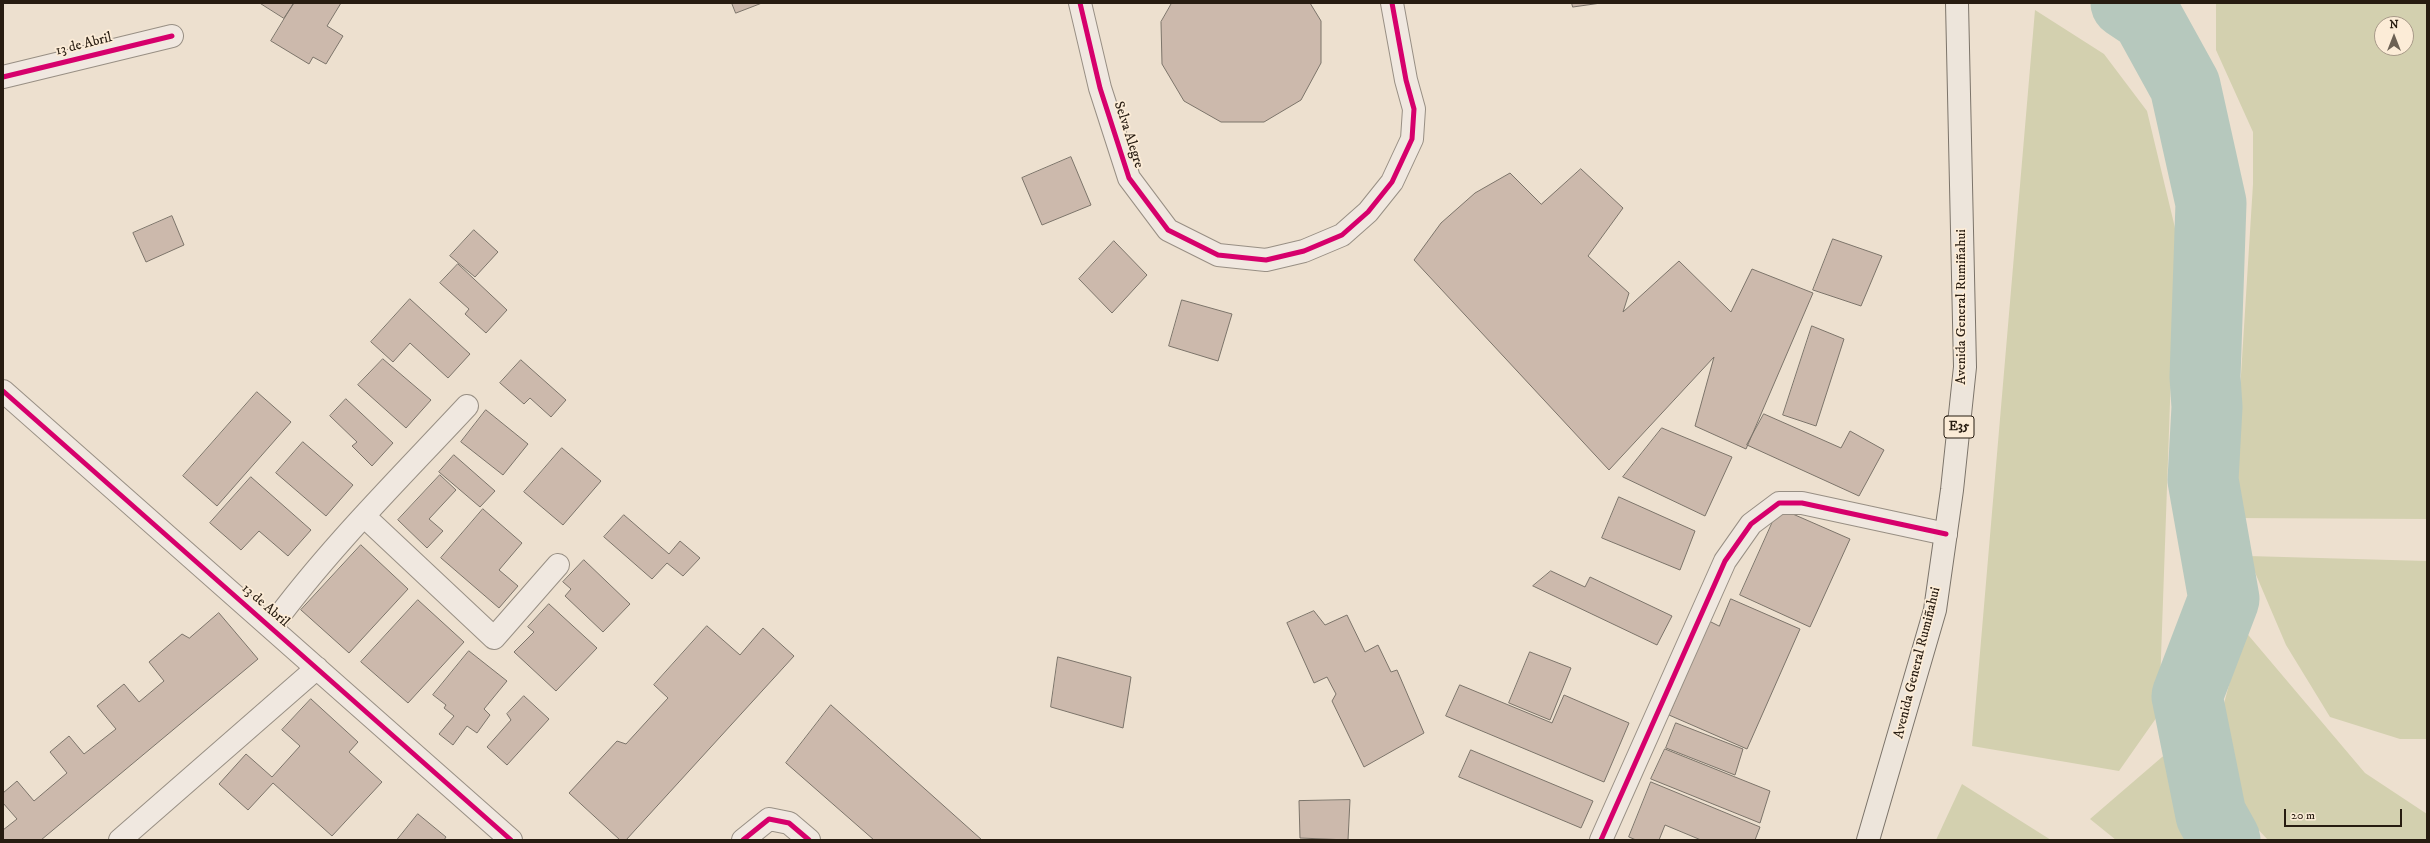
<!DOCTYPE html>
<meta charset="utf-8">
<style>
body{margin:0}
#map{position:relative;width:2430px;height:843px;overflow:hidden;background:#ede0cf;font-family:"IM FELL DW Pica",serif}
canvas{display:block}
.frame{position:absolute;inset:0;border:4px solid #271c11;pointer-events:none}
.north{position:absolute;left:2374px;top:16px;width:40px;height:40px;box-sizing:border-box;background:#fcecd7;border:1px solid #a79988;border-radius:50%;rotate:0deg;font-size:11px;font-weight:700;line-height:16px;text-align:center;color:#271c11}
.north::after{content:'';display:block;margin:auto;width:14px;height:18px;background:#6c6154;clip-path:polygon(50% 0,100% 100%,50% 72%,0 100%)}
.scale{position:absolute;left:2284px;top:809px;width:118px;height:18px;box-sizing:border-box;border:2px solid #271c11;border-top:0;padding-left:5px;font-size:12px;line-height:14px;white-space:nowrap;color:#271c11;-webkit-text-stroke:3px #fcecd7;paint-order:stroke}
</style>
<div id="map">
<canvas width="2430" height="843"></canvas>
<div class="frame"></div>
<div class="north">N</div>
<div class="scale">20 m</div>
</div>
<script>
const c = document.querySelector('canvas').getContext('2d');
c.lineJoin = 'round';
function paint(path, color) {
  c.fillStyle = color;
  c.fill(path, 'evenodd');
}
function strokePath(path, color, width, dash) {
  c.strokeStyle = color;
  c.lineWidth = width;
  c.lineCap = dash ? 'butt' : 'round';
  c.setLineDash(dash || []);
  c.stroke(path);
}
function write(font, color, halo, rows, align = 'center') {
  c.font = font + ' "IM FELL DW Pica",serif';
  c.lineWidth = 3.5;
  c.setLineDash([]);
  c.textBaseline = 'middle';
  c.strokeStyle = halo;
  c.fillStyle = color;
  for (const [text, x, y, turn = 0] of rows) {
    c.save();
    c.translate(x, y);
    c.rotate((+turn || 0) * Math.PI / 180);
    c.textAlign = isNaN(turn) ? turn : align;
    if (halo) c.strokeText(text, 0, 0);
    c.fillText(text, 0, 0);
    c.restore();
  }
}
paint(new Path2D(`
 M2216,3H2427V519L2232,518L2253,184V132L2216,50ZM2382,24H2406V48H2382Z
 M2035,10L2104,54L2147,111L2176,232L2159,714L2119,771L1972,746Z
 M2248,556L2427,561V739H2400L2330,717L2286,645Z
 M2244,630L2365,773L2427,814V840H2268L2253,824L2223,756V707Z
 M2176,745L2201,840H2116L2090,819Z
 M1962,784L2051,840H1936Z`), '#d3d0af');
strokePath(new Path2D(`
 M2126,3L2147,17L2185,86L2211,203L2205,377L2207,407L2203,480L2224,599L2187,696L2211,815L2225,840`), '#b6c8bd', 71);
const building = new Path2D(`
 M260,3H294L284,18Z
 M294,3H341L327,26L343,36L326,64L313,57L309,64L271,41Z
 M732,3H762L736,13Z
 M1172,3H1310L1321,21V63L1301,100L1264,122H1221L1184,101L1162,64L1161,22Z
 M1572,3H1601L1573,7Z
 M1071,157L1091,205L1042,225L1022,178Z
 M1581,169L1623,208L1588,256L1629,293L1623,312L1679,261L1731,312L1752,269L1813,293L1746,449L1695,426L1714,357L1609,470L1414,260L1441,223L1475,193L1510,173L1541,204Z
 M172,216L184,245L146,262L133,233Z
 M474,230L498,252L475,277L450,256Z
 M1833,239L1882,256L1861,306L1813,290Z
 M1114,241L1147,275L1112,313L1079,279Z
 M458,264L507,310L486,333L465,314L469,309L440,283Z
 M410,299L470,354L448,378L410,343L393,362L371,342Z
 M1182,300L1232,314L1218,361L1169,346Z
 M1812,326L1844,339L1816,426L1783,415Z
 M383,359L431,400L406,428L358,385Z
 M521,360L566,400L551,417L530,398L524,404L500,383Z
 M257,392L291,422L217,506L183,476Z
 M346,399L393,443L372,466L352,446L357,442L330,416Z
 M486,410L528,444L503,475L461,442Z
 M1764,414L1841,448L1850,431L1884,450L1859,496L1747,445Z
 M1662,428L1732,457L1705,516L1623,477Z
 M303,442L353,485L326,516L276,473Z
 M562,448L601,481L563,525L524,492Z
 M454,455L495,491L480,507L439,472Z
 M440,475L456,490L429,519L443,531L427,548L398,520Z
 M251,477L311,530L288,556L259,531L241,550L210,523Z
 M1619,497L1695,531L1680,570L1602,538Z
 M1779,508L1850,539L1810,627L1740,595Z
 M483,509L522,543L499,570L518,586L499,608L441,558Z
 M624,515L669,554L680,541L700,558L683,576L667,563L652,579L604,537Z
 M361,545L408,589L349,653L301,610Z
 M584,560L630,604L603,632L565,596L571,589L563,582Z
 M1551,571L1585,587L1590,577L1672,616L1657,645L1533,586Z
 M1731,599L1800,629L1747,749L1669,715L1709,621L1719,626Z
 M418,600L464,642L408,703L361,662Z
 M549,604L597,648L556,691L514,652L534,632L528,627Z
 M1314,611L1325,625L1347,615L1365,652L1378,645L1391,672L1397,670L1424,733L1364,767L1332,701L1336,694L1327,677L1314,683L1287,623Z
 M219,613L258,659L41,840H3V830L17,819L3,803V793L17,781L34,801L67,773L50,752L69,736L84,754L116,729L97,706L124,684L139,702L164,681L149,662L182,634L189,638Z
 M707,626L740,655L763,628L794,656L626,840H620L569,793L617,741L626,744L668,698L654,685Z
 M469,651L507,681L484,709L490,715L477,733L467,726L453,745L439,734L454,716L444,708L446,705L433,695Z
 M1530,652L1571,668L1550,720L1509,703Z
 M1058,657L1131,677L1123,728L1051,707Z
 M1460,685L1552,723L1564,695L1629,723L1604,782L1446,716Z
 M524,696L549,719L507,765L487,747L511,720L507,714Z
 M311,699L358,742L349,752L382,782L332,836L273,783L248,810L219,784L246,754L272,777L300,746L282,730Z
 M831,705L982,840H874L786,763Z
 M1676,723L1743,749L1735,775L1666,748Z
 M1665,749L1770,791L1760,823L1651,779Z
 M1471,750L1593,801L1581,828L1459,777Z
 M1651,782L1760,827L1755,840H1701L1665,825L1659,840H1636L1629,837Z
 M1350,800L1348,840L1300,838L1299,801Z
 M418,814L446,837L444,840H397Z`);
paint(building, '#ccb9ac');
strokePath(building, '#7c746a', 1);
const minor = new Path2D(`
 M1080,3L1100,88L1129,178L1168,230L1218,255L1266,260L1304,251L1342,235L1368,212L1392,182L1412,139L1414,109L1406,80L1392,3
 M3,77L172,36
 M3,391L511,840
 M364,516L494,638L558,565
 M271,627C329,548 400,478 467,406
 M120,840L317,668
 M743,840L769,819L789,823L809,840
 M1601,840L1725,561L1751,524L1779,503H1802L1946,534`);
const highway = new Path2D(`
 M1868,840L1935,610L1952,490L1965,367L1957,3`);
strokePath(minor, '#988f84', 24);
strokePath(highway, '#7c746a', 24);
strokePath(minor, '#f0e8e0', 22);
strokePath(highway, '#ede5db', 22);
strokePath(new Path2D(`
 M1080,3L1100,88L1129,178L1168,230L1218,255L1266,260L1304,251L1342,235L1368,212L1392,182L1412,139L1414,109L1406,80L1392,3
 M3,77L172,36
 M3,391L511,840
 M743,840L769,819L789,823L809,840
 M1601,840L1725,561L1751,524L1779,503H1802L1946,534`), '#d6006c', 5);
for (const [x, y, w] of [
 [1959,427,30]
]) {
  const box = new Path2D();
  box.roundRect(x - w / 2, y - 11, w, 22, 3);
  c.fillStyle = '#fcecd7';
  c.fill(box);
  strokePath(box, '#271c11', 1);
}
write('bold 13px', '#271c11', null, [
 ["E35",1959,427]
]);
write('14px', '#271c11', '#fcecd7', [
 ["13 de Abril",84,45,-14],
 ["Selva Alegre",1128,135,72],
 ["Avenida General Rumiñahui",1962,307,-90],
 ["13 de Abril",265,606,41],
 ["Avenida General Rumiñahui",1918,663,-76]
]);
</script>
